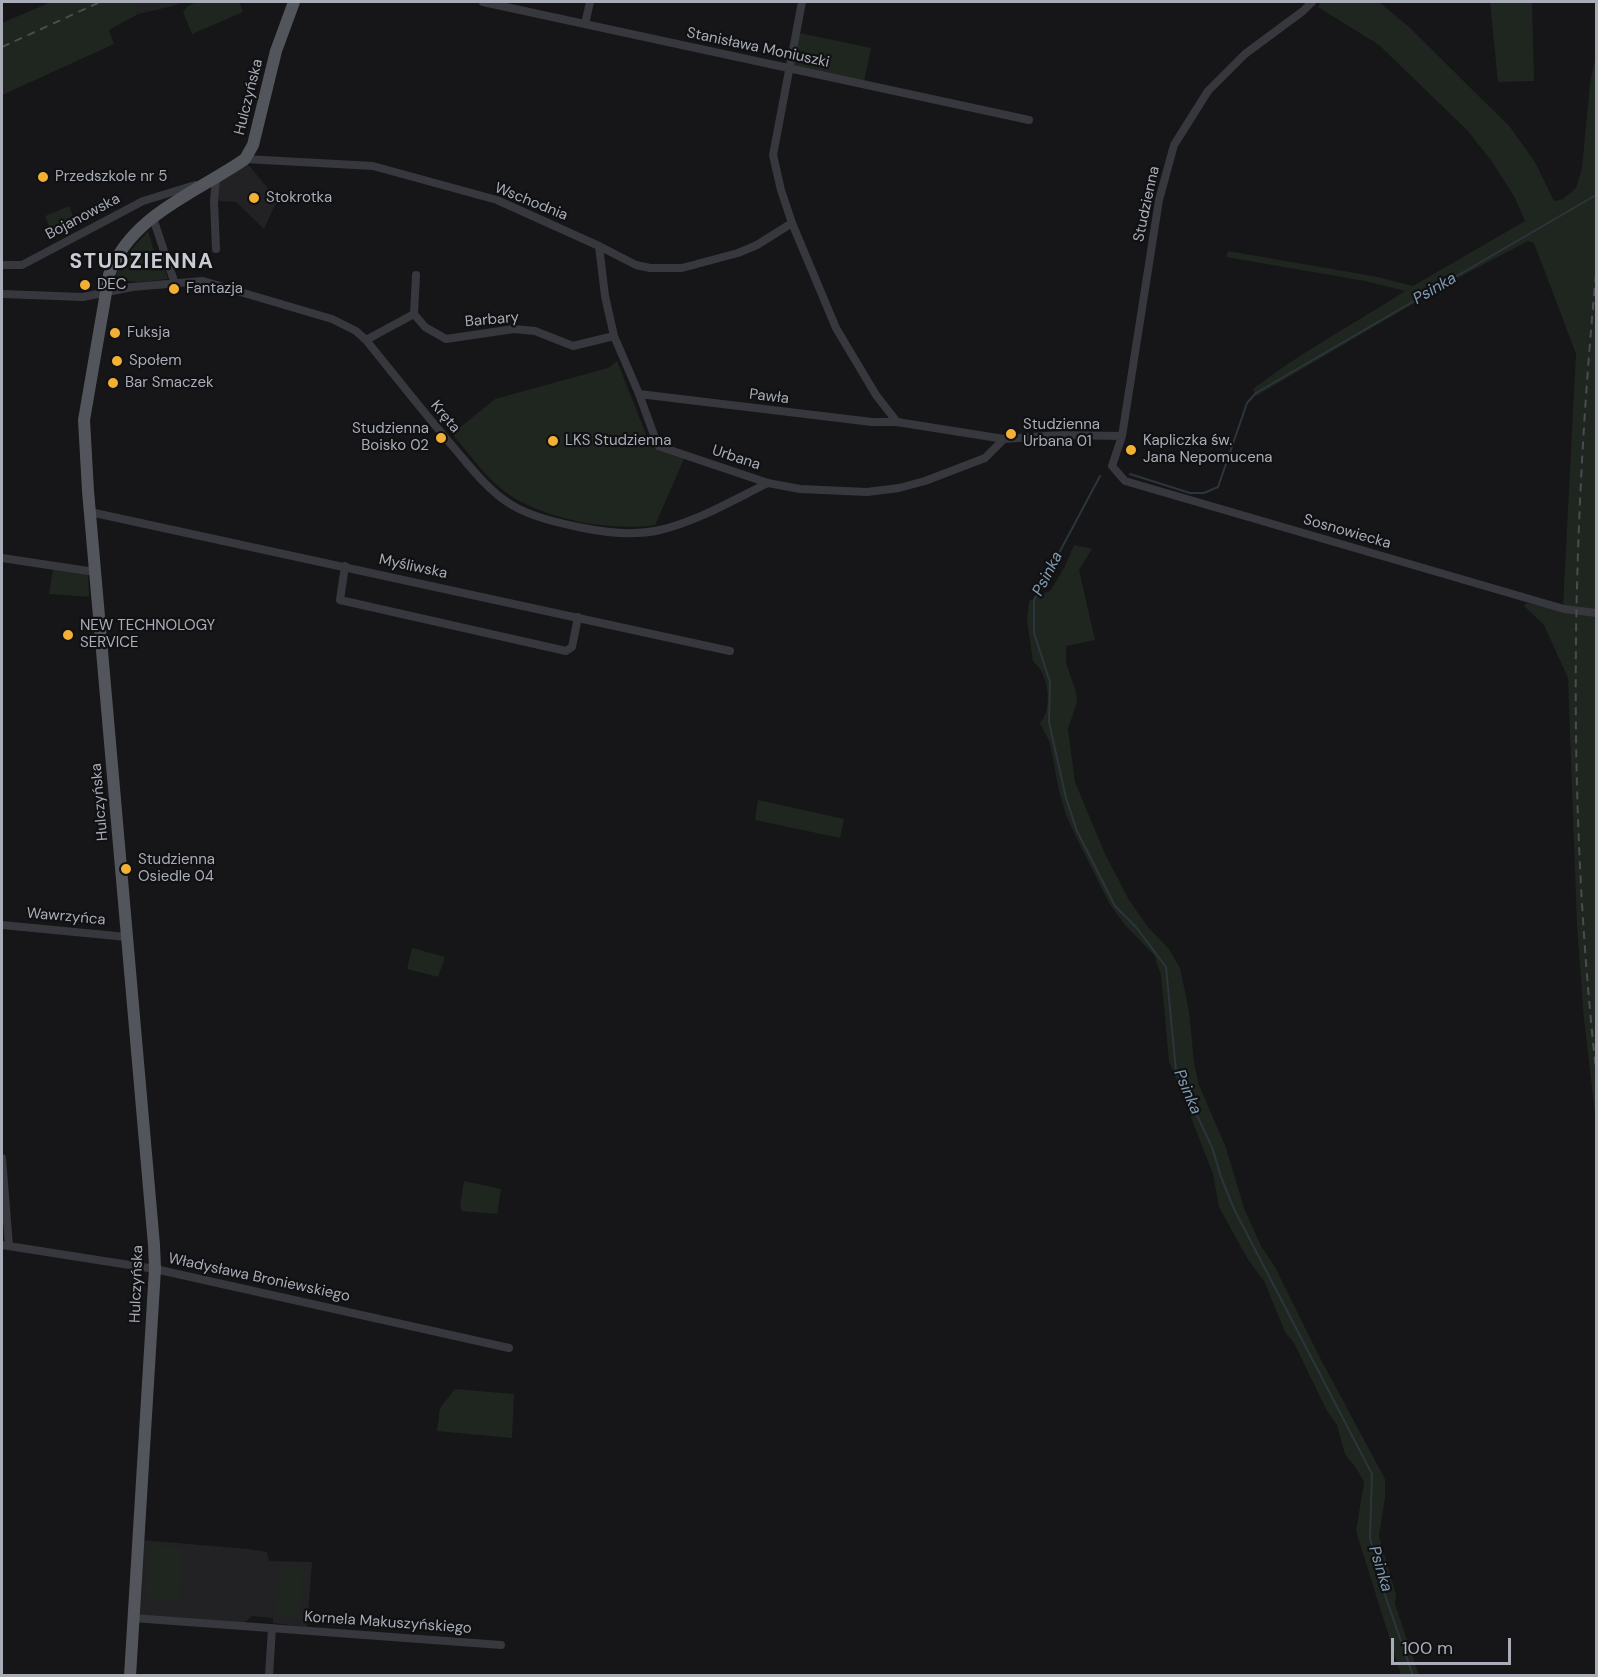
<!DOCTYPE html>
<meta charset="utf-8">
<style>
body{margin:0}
#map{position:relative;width:1598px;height:1677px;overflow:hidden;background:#161618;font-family:"DM Sans",sans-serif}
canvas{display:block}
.frame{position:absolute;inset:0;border:3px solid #a8adb8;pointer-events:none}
.scale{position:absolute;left:1391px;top:1638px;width:120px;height:27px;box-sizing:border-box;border:3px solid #a8adb8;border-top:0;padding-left:8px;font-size:18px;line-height:21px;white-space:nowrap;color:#a8adb8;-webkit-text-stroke:4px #111113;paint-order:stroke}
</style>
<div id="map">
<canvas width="1598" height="1677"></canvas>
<div class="frame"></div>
<div class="scale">100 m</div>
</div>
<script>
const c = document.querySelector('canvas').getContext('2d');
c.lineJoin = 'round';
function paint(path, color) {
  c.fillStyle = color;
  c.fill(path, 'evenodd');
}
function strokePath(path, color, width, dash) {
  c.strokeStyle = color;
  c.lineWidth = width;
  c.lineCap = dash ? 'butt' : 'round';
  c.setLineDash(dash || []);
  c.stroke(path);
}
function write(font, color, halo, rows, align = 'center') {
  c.font = font + ' "DM Sans",sans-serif';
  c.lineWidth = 4.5;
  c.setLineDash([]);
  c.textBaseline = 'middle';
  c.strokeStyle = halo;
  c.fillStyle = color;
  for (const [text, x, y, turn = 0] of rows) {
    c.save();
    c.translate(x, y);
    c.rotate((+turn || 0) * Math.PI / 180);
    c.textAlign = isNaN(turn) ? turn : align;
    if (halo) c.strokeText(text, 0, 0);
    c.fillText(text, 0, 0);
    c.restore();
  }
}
paint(new Path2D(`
 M135,2H183L173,6L138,14Z
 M247,163L279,202L275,205L264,229L236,202L216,201L217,183Z
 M142,1540L248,1549L267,1552L269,1561L312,1562L307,1627L273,1623V1618L252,1616L244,1623L138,1616Z`), '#222225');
paint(new Path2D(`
 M51,2H135L138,14L109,30L114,44L2,95V23Z
 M196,2H239L243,12L192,34L183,12L188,6Z
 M1321,2H1379L1409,27L1510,127L1535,162L1554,201L1563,199L1576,188L1582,168L1590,83L1596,55V611L1563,606L1576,354L1534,243L1528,241L1452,281L1256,396L1253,389C1301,352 1354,324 1405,291L1365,281L1226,257L1228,251L1378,277L1413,286L1525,221L1515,198L1493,163L1468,131L1379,45L1318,7Z
 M1490,2H1532L1534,81L1498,82Z
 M799,33L871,48L864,82L792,66Z
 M69,206L76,224L52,234L45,216Z
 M148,231L160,271L165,270L168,279C152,280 128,287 116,275L122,260Z
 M617,361L651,447L684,459L655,525C609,532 533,518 498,486C481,471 467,451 452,434L495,399L608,368Z
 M1074,545L1092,549L1079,570L1095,640L1066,646V663L1076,692L1077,702L1068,729L1075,782L1105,854L1129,900L1148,927L1169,949L1180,968L1189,1011L1194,1063L1199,1085L1226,1148L1244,1208L1261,1246L1275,1267L1319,1356L1385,1479V1497L1379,1536L1396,1595L1395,1604L1419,1675H1401L1356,1531L1364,1482L1356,1468L1345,1454L1337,1425L1327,1411L1294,1343L1285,1332L1264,1281L1247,1258L1219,1207L1213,1174L1169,1061L1161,975L1154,955L1125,925L1109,903L1076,837L1066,815L1059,791L1050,743L1040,723C1053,710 1049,672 1033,662L1027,620L1029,601L1051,590L1065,566Z
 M53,569L88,575L89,597L49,594Z
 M1526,603L1569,612L1596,616V1123L1584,1019L1577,925L1568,678L1544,625L1524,606Z
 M758,800L844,819L840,838L755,820Z
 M412,948L445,957L438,977L407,969Z
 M464,1181L501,1189L497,1214L462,1211L460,1205Z
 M455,1389L514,1394L512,1438L437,1431L440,1408Z
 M150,1545L183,1547L180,1602L146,1599Z
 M281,1566L304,1568L299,1617L276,1615Z`), '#1e261f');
strokePath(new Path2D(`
 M1130,474L1190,493H1204L1218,487L1247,403L1256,393L1596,195
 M1100,476L1034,600V633L1050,682L1049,722L1066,798L1077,831L1115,906L1136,927L1166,967L1176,1071L1212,1147L1221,1177L1234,1209L1372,1474L1370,1538L1384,1592L1413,1676`), '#2c353c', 2);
strokePath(new Path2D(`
 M483,2L1029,120
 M802,2L773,155L781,190L792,223L836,328L876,395L897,422
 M1312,2L1303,11L1245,54L1208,91L1174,145L1159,200L1122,436L1112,466L1125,481L1564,609L1596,613
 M585,24L590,2
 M245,159L373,166L497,200L599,246L636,265L650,268H682L738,253L757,245L792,223
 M153,218L175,284
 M599,246L605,296L614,336L639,394L658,446L768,483L800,489L867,492L899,488L925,481L985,458L1004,439
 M216,249L214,201L216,178
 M2,265H22L143,201L195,185
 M2,294L83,297L132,287L203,281L332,319L356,331L366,340C396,377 425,414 455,449C472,469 488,490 510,504C531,517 559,523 583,528C608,533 634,536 660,530C698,521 733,500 768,483
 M414,314L425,327L446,339L514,329L535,331L573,346L614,336
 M366,340L414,314L416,275
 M639,394L872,422H897L1004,439L1060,435L1122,436
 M90,512L730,651
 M2,558L95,572
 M345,566L340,600L566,651L572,647L578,617
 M2,925L127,937
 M2,1158L9,1246
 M2,1245L155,1269L509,1348
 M133,1618L501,1645
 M269,1676L272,1628`), '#37383d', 8);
strokePath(new Path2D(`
 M130,1676L155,1269L154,1245L88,491L84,420L109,275C130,215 198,192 245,159L253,145L276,51L294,2`), '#53555c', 12);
strokePath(new Path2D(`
 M2,47L100,2
 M1596,274C1571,539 1567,806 1596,1070`), '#4a4c52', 2, [8, 6]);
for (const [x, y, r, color] of [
 [43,177,6,"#f2b134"],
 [254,198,6,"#f2b134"],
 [85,285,6,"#f2b134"],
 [174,289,6,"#f2b134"],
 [115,333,6,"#f2b134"],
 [117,361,6,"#f2b134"],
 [113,383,6,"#f2b134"],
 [1011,434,6,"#f2b134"],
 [441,438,6,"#f2b134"],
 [553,441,6,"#f2b134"],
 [1131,450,6,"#f2b134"],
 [68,635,6,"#f2b134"],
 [126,869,6,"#f2b134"]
]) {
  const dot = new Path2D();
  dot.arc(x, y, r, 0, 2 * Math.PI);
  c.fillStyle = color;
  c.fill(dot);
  strokePath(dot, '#111113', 2);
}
write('15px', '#a8adb8', '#111113', [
 ["Stanisława Moniuszki",758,48,12],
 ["Hulczyńska",249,97,-76],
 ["Wschodnia",531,202,22],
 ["Studzienna",1147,204,-78],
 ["Bojanowska",83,217,-28],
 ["Barbary",492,320,-5],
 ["Pawła",769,397,7],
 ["Kręta",445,417,50],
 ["Urbana",736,458,18],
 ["Sosnowiecka",1347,532,16],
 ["Myśliwska",413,567,12],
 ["Hulczyńska",100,802,-95],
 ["Wawrzyńca",66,917,5],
 ["Władysława Broniewskiego",259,1278,12],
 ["Hulczyńska",137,1284,-88],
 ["Kornela Makuszyńskiego",388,1623,4]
]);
write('15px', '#a8adb8', '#111113', [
 ["Przedszkole nr 5",55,177],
 ["Stokrotka",266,198],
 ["DEC",97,285],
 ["Fantazja",186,289],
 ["Fuksja",127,333],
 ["Społem",129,361],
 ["Bar Smaczek",125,383],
 ["Studzienna",1023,425],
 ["Urbana 01",1023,442],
 ["Studzienna",429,429,"right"],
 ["Boisko 02",429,446,"right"],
 ["LKS Studzienna",565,441],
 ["Kapliczka św.",1143,441],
 ["Jana Nepomucena",1143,458],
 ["NEW TECHNOLOGY",80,626],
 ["SERVICE",80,643],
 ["Studzienna",138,860],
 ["Osiedle 04",138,877]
], 'left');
write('italic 16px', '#7f9bb3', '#111113', [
 ["Psinka",1435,289,-30],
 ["Psinka",1048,574,-63],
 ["Psinka",1187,1092,67],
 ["Psinka",1380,1569,73]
]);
c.letterSpacing = '1.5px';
write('bold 21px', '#c9ccd4', '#111113', [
 ["STUDZIENNA",142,262]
]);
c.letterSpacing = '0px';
</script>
